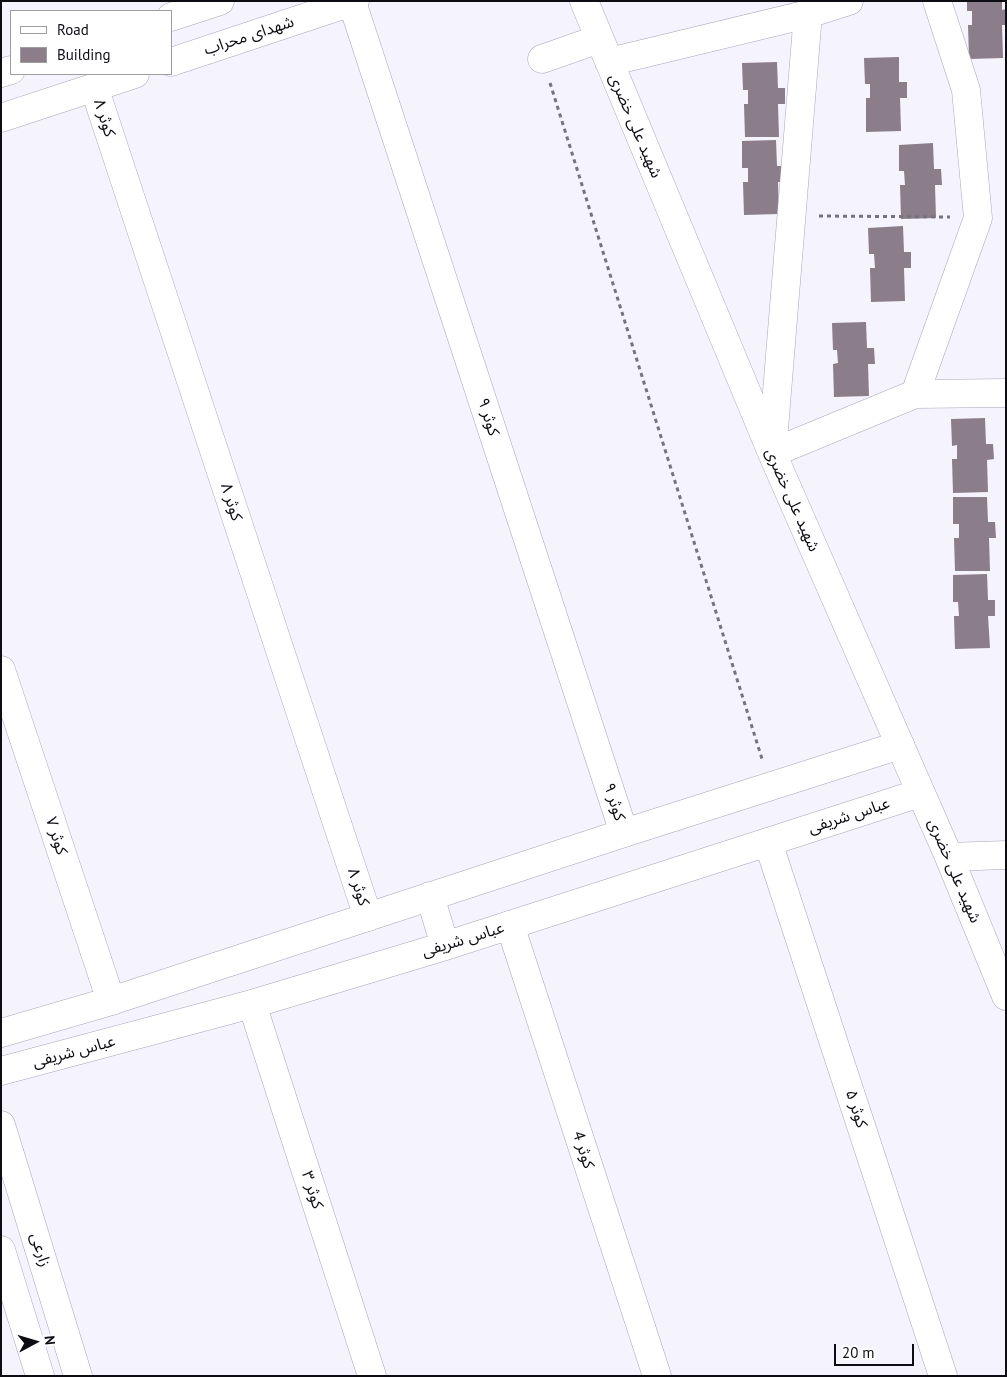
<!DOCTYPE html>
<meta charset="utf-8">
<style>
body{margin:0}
#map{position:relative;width:1007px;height:1377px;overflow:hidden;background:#f4f3fe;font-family:"PT Sans",sans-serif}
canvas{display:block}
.frame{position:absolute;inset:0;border:2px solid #0d0c13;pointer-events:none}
.legend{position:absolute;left:10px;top:10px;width:162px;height:65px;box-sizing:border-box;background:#fff;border:1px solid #9e9ea1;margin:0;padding:6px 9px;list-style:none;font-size:15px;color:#0d0c13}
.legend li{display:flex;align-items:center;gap:10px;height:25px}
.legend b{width:25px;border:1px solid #9e9ea1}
.north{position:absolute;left:10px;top:1317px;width:50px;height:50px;-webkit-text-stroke:4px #fff;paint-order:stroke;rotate:84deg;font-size:14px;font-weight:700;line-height:20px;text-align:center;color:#0d0c13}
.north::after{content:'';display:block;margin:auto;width:18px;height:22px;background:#0d0c13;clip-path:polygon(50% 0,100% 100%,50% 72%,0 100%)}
.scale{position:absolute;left:834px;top:1344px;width:80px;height:22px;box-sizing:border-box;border:2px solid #0d0c13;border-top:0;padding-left:6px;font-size:15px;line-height:18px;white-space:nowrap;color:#0d0c13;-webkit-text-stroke:4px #fff;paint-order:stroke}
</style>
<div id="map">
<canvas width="1007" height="1377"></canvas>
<div class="frame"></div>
<ul class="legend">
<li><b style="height:6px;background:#fff"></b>Road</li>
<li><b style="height:14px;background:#8b7d8a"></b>Building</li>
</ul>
<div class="north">N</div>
<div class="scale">20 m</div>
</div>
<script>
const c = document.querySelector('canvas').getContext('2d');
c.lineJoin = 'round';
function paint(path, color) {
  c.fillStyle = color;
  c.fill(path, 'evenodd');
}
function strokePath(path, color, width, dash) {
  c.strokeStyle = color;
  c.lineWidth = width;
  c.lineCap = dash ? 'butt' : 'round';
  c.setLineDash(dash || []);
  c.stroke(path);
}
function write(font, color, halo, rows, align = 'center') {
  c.font = font + ' "PT Sans","Noto Sans Arabic",sans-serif';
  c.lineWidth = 4.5;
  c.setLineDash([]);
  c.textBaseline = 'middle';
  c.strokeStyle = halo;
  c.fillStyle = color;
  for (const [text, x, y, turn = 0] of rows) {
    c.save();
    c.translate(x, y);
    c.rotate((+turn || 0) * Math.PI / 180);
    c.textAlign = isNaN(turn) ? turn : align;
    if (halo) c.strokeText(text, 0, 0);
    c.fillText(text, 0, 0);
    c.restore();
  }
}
paint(new Path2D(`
 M967,1H1002V10L1006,9V25H1002L1003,58L969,59L968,25H972V11H967Z
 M899,57V82H907V98H900L901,131L866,132V98H870V84H865L864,58Z
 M777,62L778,88H785V104H778L779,137H745L744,104H748V90H743L742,63Z
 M776,140L777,166H784L785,182H778L779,214L744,215L743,182H748V168H742V141Z
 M933,143L934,169H941L942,185H935L936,218L901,219L900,185H905L904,171H899V145Z
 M903,226L904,252H911V268H904L905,301L871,302L870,268H875L874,254H869L868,228Z
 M866,322L867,348H874L875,364H868L869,396L834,397L833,364L838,363L837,350H833L832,323Z
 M985,418L986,444H993L994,459L987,460L988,492L953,493L952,459H957V445L952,446L951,419Z
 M953,497H987L988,522H995L996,538H989L990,571H955L954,538H959V524H953Z
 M987,574L988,600H995V616H988L990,648L955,649L954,616H959L958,602H953V575Z`), '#8b7d8a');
const minor = new Path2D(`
 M584,1L772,453L949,857L1006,996
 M352,2L624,833
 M808,14L772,453L915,394L978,218L966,90L937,1
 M542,59L599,39
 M609,62L808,14L849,1
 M94,87L368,917
 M915,394L1006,393
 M1,670L111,1001
 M768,842L943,1376
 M949,857L1006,855
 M510,925L657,1376
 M252,1004L372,1376`);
const major = new Path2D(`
 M171,17L220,1
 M171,62L355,1
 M1,73L11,70
 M1,118L135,74
 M430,896L445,946
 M1,1033L111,1001L624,833L900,745
 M1,1071L252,1004L445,946L920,793
 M1,1125L78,1376
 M1,1250L40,1376`);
strokePath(minor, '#a9a6b9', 29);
strokePath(major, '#a9a6b9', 29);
strokePath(new Path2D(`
 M550,83L763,762
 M819,216L950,217`), '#75747d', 3, [4, 4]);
strokePath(minor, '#fff', 28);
strokePath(major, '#fff', 28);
write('16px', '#0d0c13', '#fff', [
 ["شهدای محراب",249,36,-18],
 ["کوثر ۸",104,118,72],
 ["شهید علی خضری",635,126,67],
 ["کوثر ۹",488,417,72],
 ["شهید علی خضری",792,500,66],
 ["کوثر ۸",231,502,72],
 ["کوثر ۹",614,802,72],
 ["عباس شریفی",849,816,-18],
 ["کوثر ۷",56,836,72],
 ["شهید علی خضری",954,871,67],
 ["کوثر ۸",358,887,72],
 ["عباس شریفی",463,940,-17],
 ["عباس شریفی",74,1052,-15],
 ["کوثر ۵",856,1109,72],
 ["کوثر 4",583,1150,72],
 ["کوثر ۳",312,1190,72],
 ["زارعی",40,1250,73]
]);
</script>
